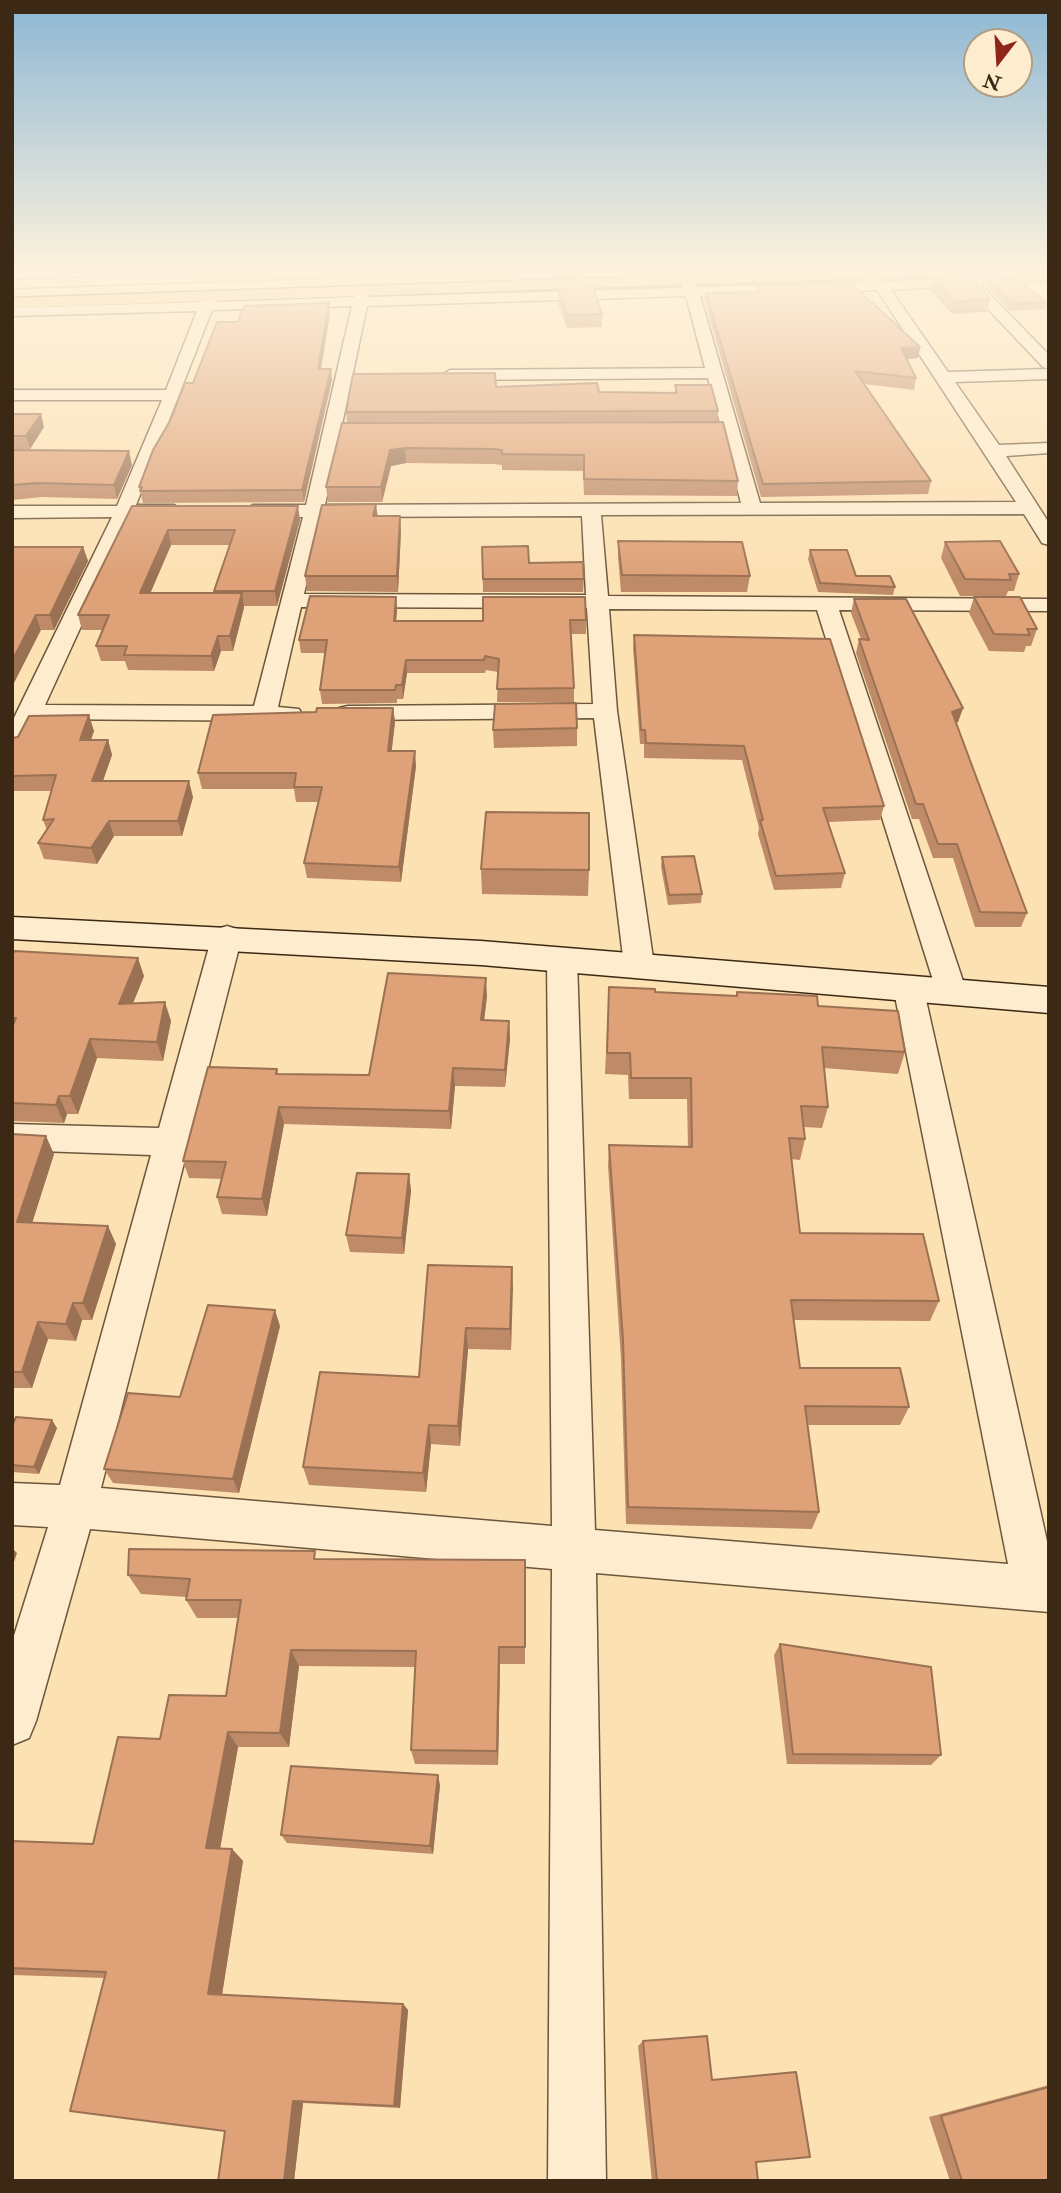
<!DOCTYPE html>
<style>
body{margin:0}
#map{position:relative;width:1061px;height:2193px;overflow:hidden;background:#fce1b3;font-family:"IM FELL Double Pica",serif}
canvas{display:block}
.frame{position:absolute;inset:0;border:14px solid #3b2915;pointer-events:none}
.north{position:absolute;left:963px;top:28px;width:70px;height:70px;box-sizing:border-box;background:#fdecce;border:2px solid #af9e84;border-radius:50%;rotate:197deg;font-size:19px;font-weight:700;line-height:28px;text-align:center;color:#3b2915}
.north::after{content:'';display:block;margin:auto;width:24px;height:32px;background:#8f2418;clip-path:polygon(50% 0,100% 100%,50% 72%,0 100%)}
</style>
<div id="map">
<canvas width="1061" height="2193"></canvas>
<div class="frame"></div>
<div class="north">N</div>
</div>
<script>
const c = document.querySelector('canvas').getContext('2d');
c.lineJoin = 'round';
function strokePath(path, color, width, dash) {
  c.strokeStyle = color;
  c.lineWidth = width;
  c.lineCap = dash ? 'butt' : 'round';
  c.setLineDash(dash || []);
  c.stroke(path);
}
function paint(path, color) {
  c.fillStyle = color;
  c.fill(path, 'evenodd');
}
const street = new Path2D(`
 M311,270H432L425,274L12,288V280Z
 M951,270H965L972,276L1049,272V280L980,284L1049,355V369L1043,367L965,285L891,290L948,372L1049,369V379L955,382L999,445L1049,443V453L1006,456L1049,523V545L1042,543L1024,514L601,515L608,596L1049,599V611L839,610L967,993L963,1001L952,1004L941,1001L937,993L817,610L609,609L617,711L654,965L650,972L639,975L628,972L624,965L594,718L348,720L339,718L336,713L339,708L348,706L593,704L587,608L301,607L278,707L299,709L302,714L299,719L290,721L38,719L21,751L12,753V722L112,517L12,518V506H117L162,400H12V390H166L197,311L12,316V308L202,302L208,293L213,292L220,296L217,302L354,297L358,287L363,286L370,290L369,297L683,288L681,279L688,275L693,276L697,287L868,282L861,275L868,271L884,282L957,277ZM877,290L1016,502L760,503L700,296ZM686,296L705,368L450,370L442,375L450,380L708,378L741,503L325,505L367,306ZM352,306L306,505H253L243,511L253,517H303L254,706L45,705L131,517H174L184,511L174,505H136L212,310ZM582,516L586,595L304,594L322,517Z
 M227,926L237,929L242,936L101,1488L552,1526L547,959L551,952L562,949L573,952L577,959L595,1530L1008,1564L894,991L898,983L909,980L920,983L924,991L1049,1550V1612L596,1573L606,2181H548L552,1569L90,1529L36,1721L29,1738L12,1745V1642L48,1527L12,1525V1483L60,1485L151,1155L12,1150V1124L159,1128L212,936L217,929Z`);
const secondary = new Path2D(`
 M12,917L481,941L1049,987V1013L481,965L12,939Z`);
const primary = new Path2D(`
 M832,270H970L962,275L12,308V298Z`);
strokePath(street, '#6b573c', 3);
strokePath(secondary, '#3b2915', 3);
strokePath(primary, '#3b2915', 3);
paint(street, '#fdecce');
paint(secondary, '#fdecce');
paint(primary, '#eec07a');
paint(new Path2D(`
 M548,270H584V276L550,277Z
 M971,270H999V272L973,273Z
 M933,277L990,299L987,312L952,314L930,290Z
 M988,280L1046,302L1045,309L1010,311L986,286Z
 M756,286L920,347L918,358L906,359L916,378L914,390L864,384L931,481L928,494L761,497L705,303L706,293L755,292Z
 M558,289L602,314V327L567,328L558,303Z
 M330,314L321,369L332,380L304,502L143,503L139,487L193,383L238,322Z
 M675,385L718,411L717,421L347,422L346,412L496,387L599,392L675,393Z
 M12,414L44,427L30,449L12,450Z
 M723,422L738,481L737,496L584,495L583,471L502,470V465L493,464L406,463L391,466L382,502H328L326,487L342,423Z
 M12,450L132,465L117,499L42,497L12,500Z
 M132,506L300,520L277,606H244L233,651H221L214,671L128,670L125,661H101L96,646L103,630H82L78,615ZM171,545H230L214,591V593H150Z
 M378,516L401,531L398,592L307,591L305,576Z
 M618,541L750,576L747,592H621L618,557Z
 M945,542L1019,574L1014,591H1008L1006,596H960L941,558Z
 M12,547H83L88,561L54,630H41Z
 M482,547L529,563L584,579L583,592H483Z
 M810,550L856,576L895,587L893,595L818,592L808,559Z
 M396,597L397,610L396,621L586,620V634H571L574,688V702H497L498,672L486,670L485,673H407L403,699H397V703L322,704L320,690L325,653H301L299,640Z
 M974,597L1037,629L1031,646H1026L1024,652L989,651L969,613Z
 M854,599L963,708L958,722L956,723L1027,913L1021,927H975L953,858H933L919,819H912L856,653L859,639H861L851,613Z
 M634,635L884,806L880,820L828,822L845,873L841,888L774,890L758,834L759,828L742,760L644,758V744H640L633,648Z
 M393,708L395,722L391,751L416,766L401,882L307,878L304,863L318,802H296L294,789H202L198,773L316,712Z
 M577,728V746L494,748L493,730Z
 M94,731L91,740H108L112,755L103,781L193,797L182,836H114L97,864L44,859L38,843L47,830L43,820L52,791H12V738Z
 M662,857L702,894L701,903L668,905L661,867Z
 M481,869L589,870L588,896L482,894Z
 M12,954L144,976L133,1003L171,1021L163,1061L97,1058L78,1114H67L64,1123L12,1121Z
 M609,987L655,992L737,996V992L818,1006L905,1052L898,1074L824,1068L828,1107L822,1128L804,1127L805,1139L800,1160L791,1159L800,1233L939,1301L930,1321L793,1320L800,1368L909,1407L900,1425H808L819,1512L812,1529L626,1524L621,1359L608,1166L609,1145L688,1147L687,1099H629L628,1075L605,1074Z
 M487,996L484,1020L509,1021L510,1039L505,1087L455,1086L451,1129L284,1124L267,1216L222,1214L217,1197L222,1179L189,1178L183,1161L277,1069L278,1074L369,1075Z
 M12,1134L54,1154L32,1223L116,1244L92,1320H82L76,1341L48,1339L32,1388H12Z
 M409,1174L411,1191L404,1254L350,1252L346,1235Z
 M512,1267L511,1350L468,1349L460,1446L431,1444L426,1492L309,1485L303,1467L419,1377Z
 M280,1326L239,1493L113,1483L104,1469L180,1397Z
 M12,1426L57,1428L39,1474L12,1472Z
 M318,1559L525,1560V1664H500L498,1765L415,1764L411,1750L415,1667L299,1666L289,1747H238L220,1849H232L243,1861L222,1995L403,2004L408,2010L400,2108L303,2103L294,2181H218L225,2131L105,1978L12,1975V1841L93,1844L160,1739L226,1696L238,1618H197L186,1600L187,1597L141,1594L128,1575Z
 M780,1644L941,1755L931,1765L787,1764L774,1655Z
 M440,1785L433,1854L287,1843L281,1835Z
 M643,2041L712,2080L756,2162L758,2181H652L638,2046Z
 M1049,2085V2181H950L929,2117Z`), '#bf8a67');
paint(new Path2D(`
 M329,303L330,314L319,380L318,369Z
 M920,347L918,358L898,360L901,348Z
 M331,369L332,380L304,502L302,490Z
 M41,414L44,427L30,449L26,436Z
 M405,448L406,463L391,466L382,502L381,487L390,450Z
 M129,451L132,465L117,499L114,485Z
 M376,504L378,519L373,516Z
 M298,506L300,520L277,606L275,591Z
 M400,516L401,531L398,592L397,576Z
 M168,530L171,545L144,608L140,593Z
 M83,547L88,561L54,630L50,615Z
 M242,593L244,608L233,651L230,636Z
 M396,597L397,610L395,634L394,621Z
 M36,615L41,630L12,687V661Z
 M218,636L221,651L214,671L211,656Z
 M406,660L407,673L403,699L402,685Z
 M393,708L395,722L390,766L388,751Z
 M963,708L958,722L948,727L952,712Z
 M89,715L94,731L85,756L80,740Z
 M108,740L112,755L97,797L92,781Z
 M415,751L416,766L401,882L399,867Z
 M189,781L193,797L182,836L178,821Z
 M109,821L114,836L97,864L91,848Z
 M138,958L144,976L125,1023L119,1004Z
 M486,978L487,996L482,1038L481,1020Z
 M165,1002L171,1021L163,1061L157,1042Z
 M509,1021L510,1039L505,1087V1070Z
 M90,1039L97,1058L78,1114L70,1096Z
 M453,1068L455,1086L451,1129L449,1111Z
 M59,1096L67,1114L64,1123L56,1105Z
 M279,1107L284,1124L267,1216L262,1199Z
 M46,1136L54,1154L27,1239L17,1222Z
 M409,1174L411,1191L404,1254L402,1238Z
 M108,1226L116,1244L92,1320L83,1303Z
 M512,1267L513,1288L511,1350L510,1329Z
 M73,1303L82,1320L76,1341L66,1324Z
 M275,1310L280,1326L239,1493L233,1479Z
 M38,1322L48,1339L32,1388L22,1372Z
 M466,1328L468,1349L460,1446L458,1426Z
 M52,1420L57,1428L39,1474L34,1467Z
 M429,1425L431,1444L426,1492L423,1473Z
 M12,1548L17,1553L12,1568Z
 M499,1647L500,1664L498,1765L497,1751Z
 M291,1650L299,1666L289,1747L280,1733Z
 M228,1732L238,1747L218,1860L206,1848Z
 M438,1775L440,1785L433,1854L430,1846Z
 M232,1849L243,1861L221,2001L208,1994Z
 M403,2004L408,2010L400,2108L394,2106Z
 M293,2101L303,2103L294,2181H284Z`), '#9b7154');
const building = new Path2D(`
 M967,275L990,299L954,302L933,277Z
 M1016,278L1046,302L1012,304L988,280Z
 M851,283L920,347L901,348L916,378L855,371L931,481L763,484L706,293L760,292L756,286Z
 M593,288L602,314L567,315L558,289Z
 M329,303L318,369H331L302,490L140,491L142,487H139L153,450L170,421L185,383H193L217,322H238L244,306Z
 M495,373L496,387L597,383L599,392L677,393L675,385H711L718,411L346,412L353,374Z
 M12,414H41L26,436H12Z
 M723,422L738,481L584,479V455L502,454V450L492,449L405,448L390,450L381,487H326L342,423Z
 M12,450L129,451L114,485L38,483L12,485Z
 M376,504L373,516H400L397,576H305L322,505Z
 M132,506H298L275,591H214L235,530H168L140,593H242L230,636H218L211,656L124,655L127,646H96L109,615H78Z
 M618,541L742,542L750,576L622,575Z
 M1000,541L1019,574H1009L1011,580L965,579L945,542Z
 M528,546L529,563L583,562L584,579H483L482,547Z
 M12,547H83L50,615H36L12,661Z
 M810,550H847L856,576H890L895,587L820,583Z
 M310,596L396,597L394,621H483V597H585L586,620H570L574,688L497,689L499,659L485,656L484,660H406L402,685H396L395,690H320L327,640H299Z
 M974,597H1020L1037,629H1027L1030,635L994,634Z
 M854,599H906L963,708L952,712L1027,913L980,912L957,844H938L923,804H916L859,639L869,640Z
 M634,635L830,639L884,806L823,808L845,873L776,876L760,820H763L744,746L646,743L645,730H641Z
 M576,703L577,728L493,730L495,704Z
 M317,708H393L388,751H415L399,867L304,863L322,787H294L296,773H198L213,715L316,712Z
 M89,715L80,740H108L92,781H189L178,821H109L91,848L38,843L54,819L43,820L56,775L12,776V738L18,737L29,716Z
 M486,812L589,813V870L481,869Z
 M694,856L702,894L669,895L662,857Z
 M15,951L138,958L119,1004L165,1002L157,1042L90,1039L70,1096H59L56,1105L12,1103V1027L16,1018H12V954Z
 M388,973L486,978L481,1020L509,1021L505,1070L453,1068L449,1111L279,1107L262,1199L217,1197L226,1162L183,1161L208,1067L277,1069L276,1074L369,1075Z
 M609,987L655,989V992L737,996V992L817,996L818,1006L898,1011L905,1052L822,1047L828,1107L801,1106L805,1139L789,1138L800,1233L923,1234L939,1301L791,1300L800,1368H900L909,1407L805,1406L819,1512L628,1507L623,1340L609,1145L692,1147L691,1078H631L630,1053H607Z
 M12,1134L46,1136L17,1222L108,1226L83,1303H73L66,1324L38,1322L22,1372H12Z
 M357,1173L409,1174L402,1238L346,1235Z
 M428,1265L512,1267L510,1329L466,1328L458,1426L429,1425L423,1473L303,1467L320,1372L419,1377Z
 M208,1305L275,1310L233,1479L104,1469L128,1393L180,1397Z
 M16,1417L52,1420L34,1467L12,1465V1426Z
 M129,1549L315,1551L314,1559L525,1560V1647H499L497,1751L411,1750L416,1651L291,1650L280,1733L228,1732L206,1848L232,1849L208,1994L403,2004L394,2106L293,2101L284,2181H218L225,2131L70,2111L106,1972L12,1968V1841L93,1844L118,1737L160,1739L169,1695L226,1696L241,1600H186L190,1579L128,1575Z
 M780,1644L931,1667L941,1755L793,1754Z
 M291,1766L438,1775L430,1846L281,1835Z
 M707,2036L712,2080L796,2072L810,2157L756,2162L758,2181H657L643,2041Z
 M1049,2087V2181H962L941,2116Z`);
paint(building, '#dea178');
strokePath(building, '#9b7154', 2);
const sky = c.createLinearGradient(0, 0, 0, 577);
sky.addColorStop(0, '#8cb7d4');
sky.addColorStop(0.47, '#fef2dd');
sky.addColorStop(1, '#fef2dd00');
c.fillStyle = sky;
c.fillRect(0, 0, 1061, 577);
</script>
